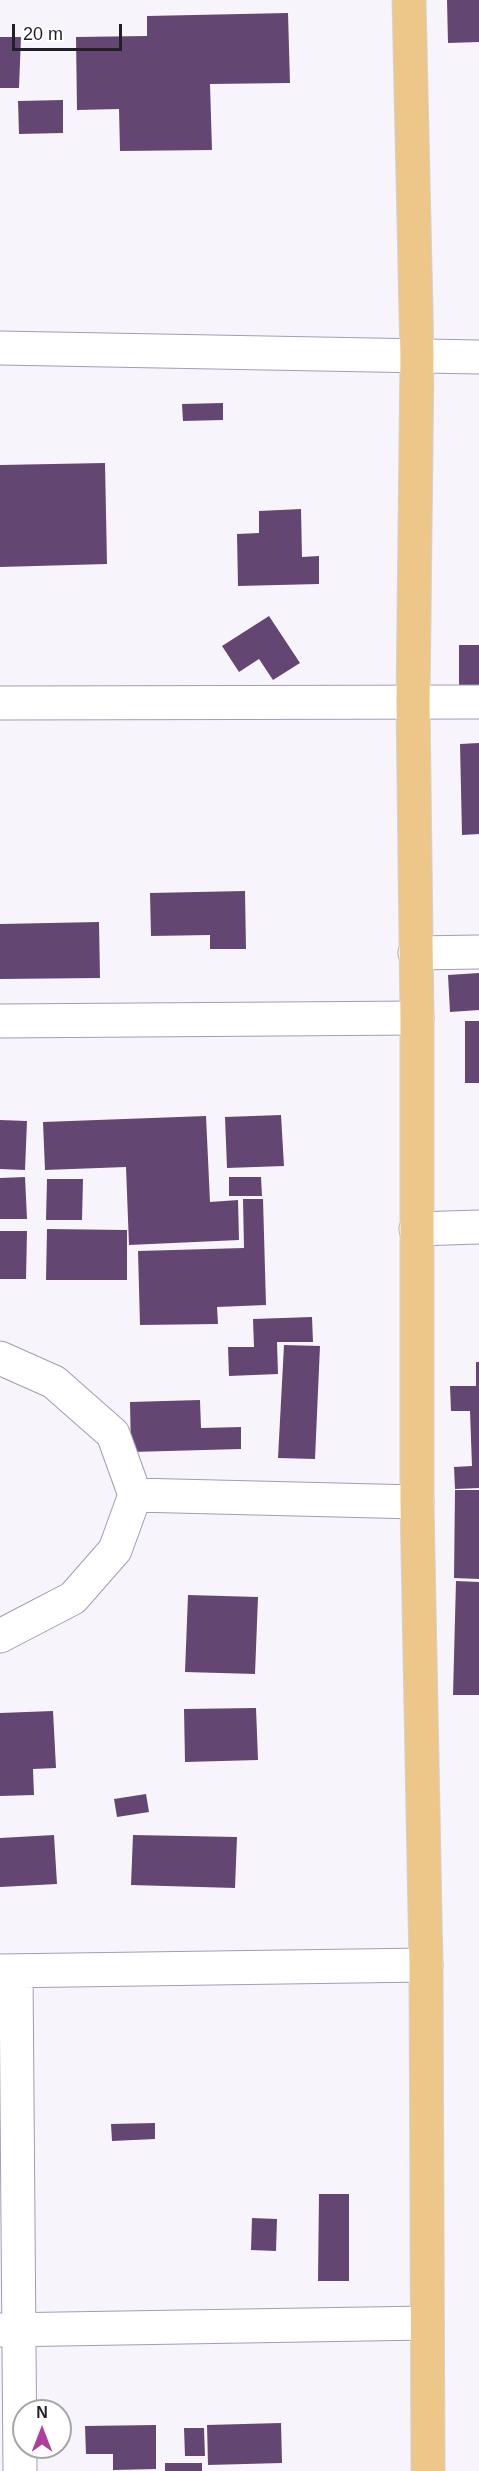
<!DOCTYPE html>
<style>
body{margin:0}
#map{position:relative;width:479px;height:2471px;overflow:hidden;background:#f7f5fb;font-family:Arial,sans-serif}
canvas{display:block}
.north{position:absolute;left:12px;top:2399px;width:60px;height:60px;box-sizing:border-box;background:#fff;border:2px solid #a6a5a9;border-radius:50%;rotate:0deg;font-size:16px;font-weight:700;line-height:24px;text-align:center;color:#211f29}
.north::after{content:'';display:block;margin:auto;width:21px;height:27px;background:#ae3f9c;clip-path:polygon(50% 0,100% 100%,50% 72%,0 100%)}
.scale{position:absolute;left:12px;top:24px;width:110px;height:27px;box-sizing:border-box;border:3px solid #211f29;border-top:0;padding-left:8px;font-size:18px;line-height:21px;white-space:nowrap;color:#211f29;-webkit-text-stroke:4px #fff;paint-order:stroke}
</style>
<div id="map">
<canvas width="479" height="2471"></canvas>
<div class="north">N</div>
<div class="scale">20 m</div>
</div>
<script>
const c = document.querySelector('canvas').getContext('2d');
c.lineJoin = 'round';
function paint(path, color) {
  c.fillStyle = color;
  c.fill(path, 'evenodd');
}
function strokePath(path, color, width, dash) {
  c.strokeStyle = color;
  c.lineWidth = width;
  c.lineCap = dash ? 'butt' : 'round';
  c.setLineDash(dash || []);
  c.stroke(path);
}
paint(new Path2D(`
 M447,0H479V42L448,43Z
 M288,13L290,83L210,84L212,150L120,151L119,109L77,110L76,37L147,36V16Z
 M0,37H21L19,88H0Z
 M63,100V133L19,134L18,101Z
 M223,403V420L183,421L182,404Z
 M105,463L107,564L0,567V465Z
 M301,509L302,557L319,556V584L238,586L237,534L259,533V511Z
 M269,616L300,663L273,680L259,659L239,672L222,646Z
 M459,645H479V696H459Z
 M479,743V834L462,835L460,744Z
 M245,891L246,949H210V935L151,936L150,893Z
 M99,922L100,978L0,979V924Z
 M479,973V1010L450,1012L448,975Z
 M465,1021H479V1083H465Z
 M281,1115L284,1166L227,1168L225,1117Z
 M206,1116L210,1202L238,1200L239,1240L129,1245L126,1167L45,1170L43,1122Z
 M0,1120L27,1121L25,1170L0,1169Z
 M25,1177L27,1219H0V1178Z
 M229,1177H261L262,1196H229Z
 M47,1179H83L82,1220H46Z
 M243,1199H263L266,1305L217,1307L218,1324L140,1325L138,1251L244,1248Z
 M47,1229L127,1230V1280H46Z
 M0,1231H27L26,1279H0Z
 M312,1317L313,1342H277L278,1374L229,1376L228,1347H254L253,1319Z
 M284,1345L320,1346L315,1459L278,1458Z
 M476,1362H479V1488L455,1489L454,1467L472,1466L470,1411H451L450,1386H476Z
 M200,1400L201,1428L241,1427V1449L131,1452L130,1402Z
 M455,1490H479V1579L454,1578Z
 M456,1581L479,1582V1695H453Z
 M188,1595L258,1597L255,1674L185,1672Z
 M256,1708L258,1760L185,1762L184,1709Z
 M53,1711L56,1768L33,1769L34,1795L0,1796V1713Z
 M146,1794L149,1812L117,1817L114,1799Z
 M54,1835L57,1884L0,1887V1838Z
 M133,1835L237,1837L235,1888L131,1885Z
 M155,2123V2139L112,2141L111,2124Z
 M319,2194H349V2281H318Z
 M252,2218L277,2219L276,2251L251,2250Z
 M281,2423L282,2463L208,2465L207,2425Z
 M156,2425V2469L113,2470V2454H86L85,2426Z
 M184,2428H204L205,2456H185Z
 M165,2463H202V2471H165Z`), '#634772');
const minor = new Path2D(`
 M0,348L479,357
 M0,703L479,702
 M415,953L479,952
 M0,1021L417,1018
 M416,1229L479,1227
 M0,1358L54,1382L113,1434L135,1495L115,1550L73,1598L0,1636
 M135,1495L417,1502
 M0,1971L426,1965
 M16,1972L20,2471
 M0,2330L427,2323`);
const major = new Path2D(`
 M409,0L417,357L413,703L417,1018V1502L426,1965L428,2471`);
strokePath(minor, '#a29cb6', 35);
strokePath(major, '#d3d2d4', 35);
strokePath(minor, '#fff', 33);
strokePath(major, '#edc68a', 33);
</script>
